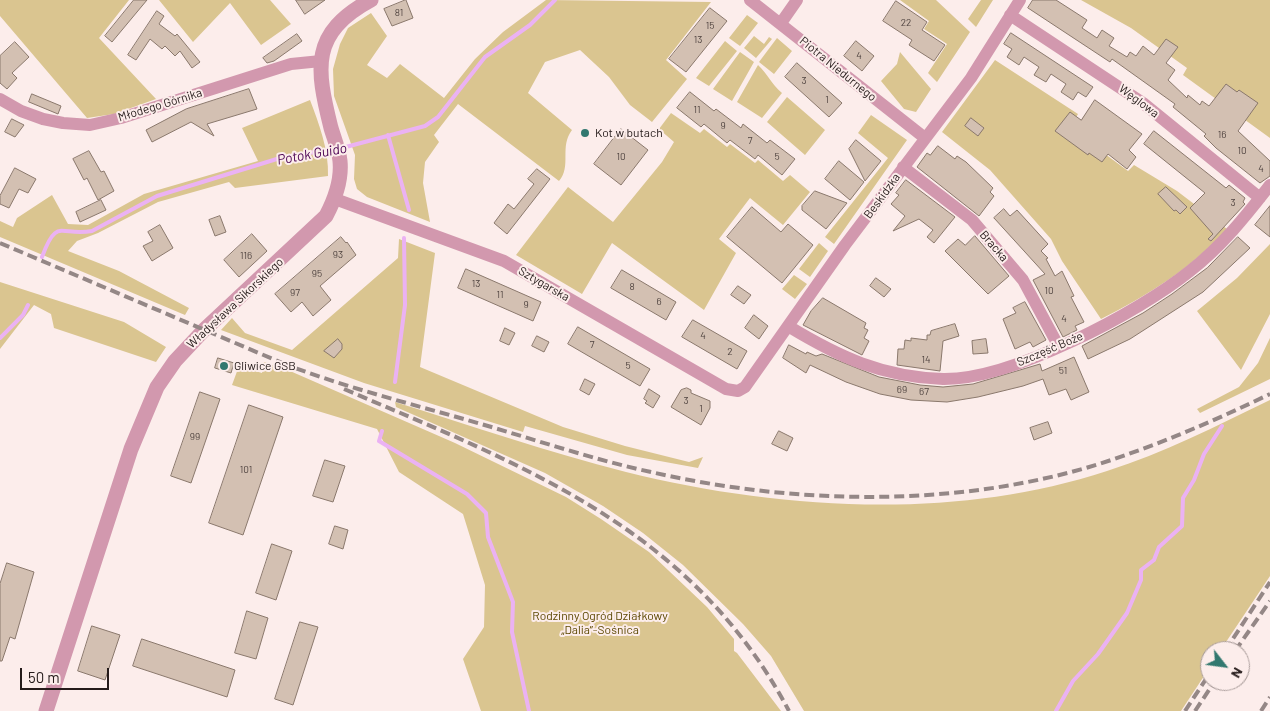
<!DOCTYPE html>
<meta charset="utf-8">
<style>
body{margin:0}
#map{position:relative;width:1270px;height:711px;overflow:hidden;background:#fcedeb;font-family:Barlow,sans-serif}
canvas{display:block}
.north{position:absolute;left:1200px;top:641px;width:50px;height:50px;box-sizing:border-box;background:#fcedeb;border:1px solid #a69997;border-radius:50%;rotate:120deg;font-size:14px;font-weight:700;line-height:20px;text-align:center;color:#251b1a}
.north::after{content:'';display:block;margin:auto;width:18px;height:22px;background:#32786f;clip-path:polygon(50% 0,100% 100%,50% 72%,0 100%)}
.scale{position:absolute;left:20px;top:668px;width:89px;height:22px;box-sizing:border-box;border:2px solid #251b1a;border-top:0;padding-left:6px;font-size:15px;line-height:18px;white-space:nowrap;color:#251b1a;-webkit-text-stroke:4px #fcedeb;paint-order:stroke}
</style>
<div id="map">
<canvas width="1270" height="711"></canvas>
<div class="north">N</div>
<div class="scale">50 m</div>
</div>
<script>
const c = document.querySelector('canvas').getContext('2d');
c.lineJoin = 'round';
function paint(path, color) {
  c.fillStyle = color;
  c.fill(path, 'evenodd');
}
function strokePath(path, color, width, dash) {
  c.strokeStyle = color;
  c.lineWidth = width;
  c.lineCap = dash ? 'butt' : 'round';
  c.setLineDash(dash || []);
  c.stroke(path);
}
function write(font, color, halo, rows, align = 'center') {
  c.font = font + ' Barlow,sans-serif';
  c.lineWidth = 4;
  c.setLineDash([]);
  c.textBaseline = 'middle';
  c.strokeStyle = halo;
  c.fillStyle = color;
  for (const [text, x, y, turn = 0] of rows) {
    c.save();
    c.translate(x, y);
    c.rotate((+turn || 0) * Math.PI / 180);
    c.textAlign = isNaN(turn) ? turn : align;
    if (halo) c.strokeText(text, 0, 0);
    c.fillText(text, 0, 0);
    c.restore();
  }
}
paint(new Path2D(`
 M0,0H129L99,38L156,99L114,114L87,118L0,16Z
 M159,0H270L291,24L261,45L230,3L193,42Z
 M546,0L711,2L666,60L687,79L652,122L630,105L609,77L580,50L545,62L528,93L572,130C559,147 572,166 559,181L458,104L434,135L439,142L425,162L423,183L430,222L367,197L357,189L354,179L355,155L334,96L333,69L340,44L348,28L371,13L387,36L367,65L387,78L400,64L444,98L475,59L503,32Z
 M900,0H936L970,32L937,82L928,73L947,44L924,29L929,21Z
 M981,0H993L976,27L968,19Z
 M1081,0H1270V138L1183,75L1187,68L1131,28Z
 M747,15L758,23L740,46L729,38Z
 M754,36L764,44L769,37L772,39L756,58L744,48Z
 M777,38L792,51L774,74L759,62Z
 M725,41L737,51L709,86L696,78Z
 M740,52L754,62L732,101L713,89Z
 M900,52L931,89L916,112L904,109L881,81L897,64Z
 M995,60L1078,114L1070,128L1128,171L1134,165L1177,191L1227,229C1191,269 1148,295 1101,319L1062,261L1051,239L990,170L942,132Z
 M758,65C768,74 771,84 782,93L762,118L737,102Z
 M787,97L825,130L805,155L767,122Z
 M310,100C319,124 329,150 328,176L235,188L229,182L158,202L98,233L77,241L68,251L119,271L189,308L185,315L0,237V221L13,227L17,218L52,195L68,224L88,225L144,194L258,161L242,128Z
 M671,113L700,133L704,129L727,147L730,144L755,163L758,160L783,181L790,175L810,192L783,225L750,198L719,239L736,253L704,310L612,243L582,294L516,255L568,187L613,222L662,162L674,142L659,129Z
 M871,115L907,140L834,244L825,237L888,158L858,133Z
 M399,239L435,253L420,367L563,427L625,446L689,462L703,457L698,468L627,455L525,426L523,432L364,383L221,330L232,318L245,333L292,350L398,258Z
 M819,243L828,251L810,277L799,269Z
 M1270,244V314L1241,370L1197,311L1237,278Z
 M794,275L807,284L795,299L782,289Z
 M0,282L124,322L166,347L156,362L54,328L51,314L34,305L0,349Z
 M1270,338V379L1200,413L1197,409L1239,387L1258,363Z
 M264,362L290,371L455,443L566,497L601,519L649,552L707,607L734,639V651L737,653L781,711H481L463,659L484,627L485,585L463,514L399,472L377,429L232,385L239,366L262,373Z
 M1270,400V576L1220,651H1210V667L1181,711H804L771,656L743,624L683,565L643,533L603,506L545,473L396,407L395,402C472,426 548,452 626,472C780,510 955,521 1107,471C1164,453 1216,426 1270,400Z`), '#dac590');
strokePath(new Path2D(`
 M388,135L409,210
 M342,148L425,126L438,117L485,57L530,25L555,0
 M42,257C57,216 61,237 92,231L157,196L280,158L333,149
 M0,338L23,315L28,305
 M395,382L405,305L404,238
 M382,431L379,441L467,494L486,513L488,537L513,602L512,632L529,711
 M1056,711L1073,681L1098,654L1127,613L1141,580V570L1154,560L1159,547L1182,526L1183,498L1194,480L1204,454L1222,426`), '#ebb2f3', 4);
const building = new Path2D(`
 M134,0H147L112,42L105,36Z
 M296,0H325L305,14Z
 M406,0L413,18L392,26L384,9Z
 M1033,0H1056L1087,20L1082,28L1097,38L1102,30L1114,38L1109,46L1127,57L1130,52L1136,56L1143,46L1154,55L1166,39L1178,47L1166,63L1175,70L1168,80L1187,98L1188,95L1200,105L1202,101L1209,106L1226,84L1237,92L1239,90L1258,103L1238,131L1270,161V176L1260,183L1216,148L1204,136L1206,134L1173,107L1175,104L1112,59L1110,62L1028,8Z
 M896,1L927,22L922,30L945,45L934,61L909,45L912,40L883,21Z
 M710,8L727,21L686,72L669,59Z
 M157,11L164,16L159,24L175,36L177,34L200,62L192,68L180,51L175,56L165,46L162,49L150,39L136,60L128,55Z
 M1011,33L1093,87L1086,97L1078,92L1073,100L1061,92L1066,84L1051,74L1046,82L1034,75L1039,67L1024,57L1019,65L1007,57L1012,49L1004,44Z
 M297,34L302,41L274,61L267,63L263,58Z
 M856,41L874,56L862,71L844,56Z
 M15,42L29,57L12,73L17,78L7,89L0,83V56Z
 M797,63L842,103L829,117L785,77Z
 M249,89L257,109L207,124L214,136L191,122L152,142L146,130L186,109Z
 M690,92L714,111L716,109L741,128L743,124L767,143L770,140L795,159L782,175L758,155L755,159L730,140L727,143L704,124L701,127L677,108Z
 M32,94L61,106L58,114L29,102Z
 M1095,100L1142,134L1129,150L1136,157L1127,169L1108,154L1102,162L1089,153L1088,155L1055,131L1070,112L1081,120Z
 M971,118L984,128L978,136L965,126Z
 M12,119L24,125L15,137L5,132Z
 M621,129L648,150L621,185L594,164Z
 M1154,131L1226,188L1229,185L1245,198L1243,202L1245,204L1211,241L1208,239L1213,234L1190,208L1205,193L1144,144Z
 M856,140L881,161L865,181L849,149Z
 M938,146L955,159L957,156L966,162L993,188L990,192L994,196L979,216L917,167L927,153L930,155Z
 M89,151L101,172L104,171L114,191L98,200L87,178L84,180L73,159Z
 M839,161L864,182L850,200L825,179Z
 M15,168L36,179L28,193L19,189L9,208L0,204V196Z
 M537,169L550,179L507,234L494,223L508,204L514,209L534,184L528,179Z
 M906,180L955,217L934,243L927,237L933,230L919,219L893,231L905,216L891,204L899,195L896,193Z
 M1166,187L1187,207L1180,214L1176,210L1174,211L1158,194Z
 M815,191L847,203L826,229L802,210V206Z
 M101,200L106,210L80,222L76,212Z
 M1270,206V237L1255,225Z
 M752,207L781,232L788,224L813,245L782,283L727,237Z
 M1004,209L1010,216L1017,210L1048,244L1041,251L1048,258L1046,259L1055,276L1062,271L1074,296L1071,297L1084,322L1075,326L1077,330L1063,337L1033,280L1045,274L994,218Z
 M220,216L226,232L215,236L209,220Z
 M160,225L173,248L152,261L143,246L153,241L148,232Z
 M252,234L267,251L239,277L224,260Z
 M975,236L1009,276L988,294L945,251L958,239L965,245Z
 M341,237L346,243L347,242L356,255L320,286L331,300L313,316L302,302L291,312L275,294Z
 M1238,237L1250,248L1203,292L1130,339L1088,359L1082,346L1143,313L1172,294L1207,268Z
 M466,269L541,302L533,321L458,288Z
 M622,270L676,302L666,320L611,288Z
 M876,278L891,289L884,297L870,286Z
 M738,286L751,295L744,304L731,295Z
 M823,298L866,323L864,328L868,330L864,338L869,341L862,355L803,325L811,311Z
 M1025,302L1046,340L1033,347L1030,342L1015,349L1003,319L1016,313L1013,308Z
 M754,315L768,326L759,339L745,328Z
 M693,320L747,351L737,369L682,337Z
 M955,324L959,336L943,341L940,371L897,365L898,349H904L905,340L911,341V338L927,340V335H930L931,331Z
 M578,327L650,369L640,386L568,344Z
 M505,328L515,333L509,345L500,341Z
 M537,336L549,342L544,352L532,346Z
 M338,339L342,344V349L334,358L324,351Z
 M986,339L988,353L973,354L972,341Z
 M789,345L806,354L807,352L816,356L822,354L879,377L920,385L943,387L973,384L1040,364L1042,371L1074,357L1089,392L1071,400L1066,389L1049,395L1043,379L1023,386L978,397L947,402L911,400L880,394L846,382L810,365L806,373L783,358Z
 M218,358L234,363L231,373L215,368Z
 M585,379L595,384L589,395L580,390Z
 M687,388L691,390V393L710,401V408L701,425L671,407L681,390Z
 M649,389L660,396L653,408L645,403L647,401L644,399Z
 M200,392L220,399L191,483L171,476Z
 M249,405L283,417L243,535L209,523Z
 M1048,422L1052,433L1034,440L1030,428Z
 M779,431L793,438L787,451L772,444Z
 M325,460L345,466L333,502L313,496Z
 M335,526L348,530L343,549L329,544Z
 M272,544L292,551L276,600L256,593Z
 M7,563L34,572L15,639L10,637L2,661H0V584Z
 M247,611L268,618L256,659L235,653Z
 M300,622L318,627L293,705L275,699Z
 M92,626L120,635L105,680L78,671Z
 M142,639L235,670L227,697L133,666Z`);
paint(building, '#d3c0b2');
strokePath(building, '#8a786c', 1);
strokePath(new Path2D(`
 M750,0L925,138
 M1010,15L1143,103L1260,198
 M781,23L797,0
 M0,99L21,111L43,119L63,123L90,125L121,118L291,64L321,61
 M903,167L972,220L1023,280L1059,347
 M335,199L504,261L726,389L738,391L745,387L845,245L971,78L1020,0
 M788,326C839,357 882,377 943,379C1011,380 1138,313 1190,271C1221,247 1246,216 1270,185`), '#d298ae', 12);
strokePath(new Path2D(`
 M46,711L131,449L157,387L175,361L204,330L326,216C335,199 342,181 340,161C339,150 334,138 331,128C316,68 310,33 371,0`), '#d298ae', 15);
strokePath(new Path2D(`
 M0,243L287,365
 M282,363C349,389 420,406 488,426C542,442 596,460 651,472C795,505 958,508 1099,464C1158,445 1214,421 1270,394
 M344,389C524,466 692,528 789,711
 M1225,651L1270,582
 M1235,651L1270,601
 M1185,711L1210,673
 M1195,711L1215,681
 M1261,711L1270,697`), '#948786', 4, [10, 5]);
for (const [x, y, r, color] of [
 [585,133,5,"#32786f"],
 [224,366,5,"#32786f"]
]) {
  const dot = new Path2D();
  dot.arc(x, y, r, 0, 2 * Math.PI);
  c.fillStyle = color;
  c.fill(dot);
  strokePath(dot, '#fcedeb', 2);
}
write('10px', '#504440', null, [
 ["81",399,13],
 ["22",906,23],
 ["15",710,26],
 ["13",698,40],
 ["4",859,56],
 ["3",804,81],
 ["1",827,100],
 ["11",697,110],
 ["9",723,126],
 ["16",1222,135],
 ["7",750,141],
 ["10",1242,151],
 ["10",621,157],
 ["5",777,157],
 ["4",1261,169],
 ["3",1233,203],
 ["93",338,255],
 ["116",246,256],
 ["95",317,274],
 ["13",476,284],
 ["8",632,287],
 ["10",1049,291],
 ["97",295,293],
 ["11",500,295],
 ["6",659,302],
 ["9",526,305],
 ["4",1064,319],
 ["4",703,336],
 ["7",592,345],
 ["2",730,352],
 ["14",926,360],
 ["5",628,366],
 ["51",1063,371],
 ["69",902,390],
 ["67",924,392],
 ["3",686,401],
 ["1",701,409],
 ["99",195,437],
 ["101",246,470]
]);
write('12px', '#251b1a', '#fcedeb', [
 ["Piotra Niedurnego",838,69,39],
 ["Węglowa",1139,101,37],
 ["Młodego Górnika",160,105,-17],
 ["Beskidzka",882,196,-54],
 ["Bracka",994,246,49],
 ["Sztygarska",544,284,30],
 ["Władysława Sikorskiego",235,303,-43],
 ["Szczęść Boże",1050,349,-23]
]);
write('12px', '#251b1a', '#fcedeb', [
 ["Kot w butach",595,133],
 ["Gliwice GSB",234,366]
], 'left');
write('12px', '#5c4802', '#fcedeb', [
 ["Rodzinny Ogród Działkowy",600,616],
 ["„Dalia”-Sośnica",600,630]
]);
write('italic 14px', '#4a0153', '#fcedeb', [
 ["Potok Guido",312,154,-10]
]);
</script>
